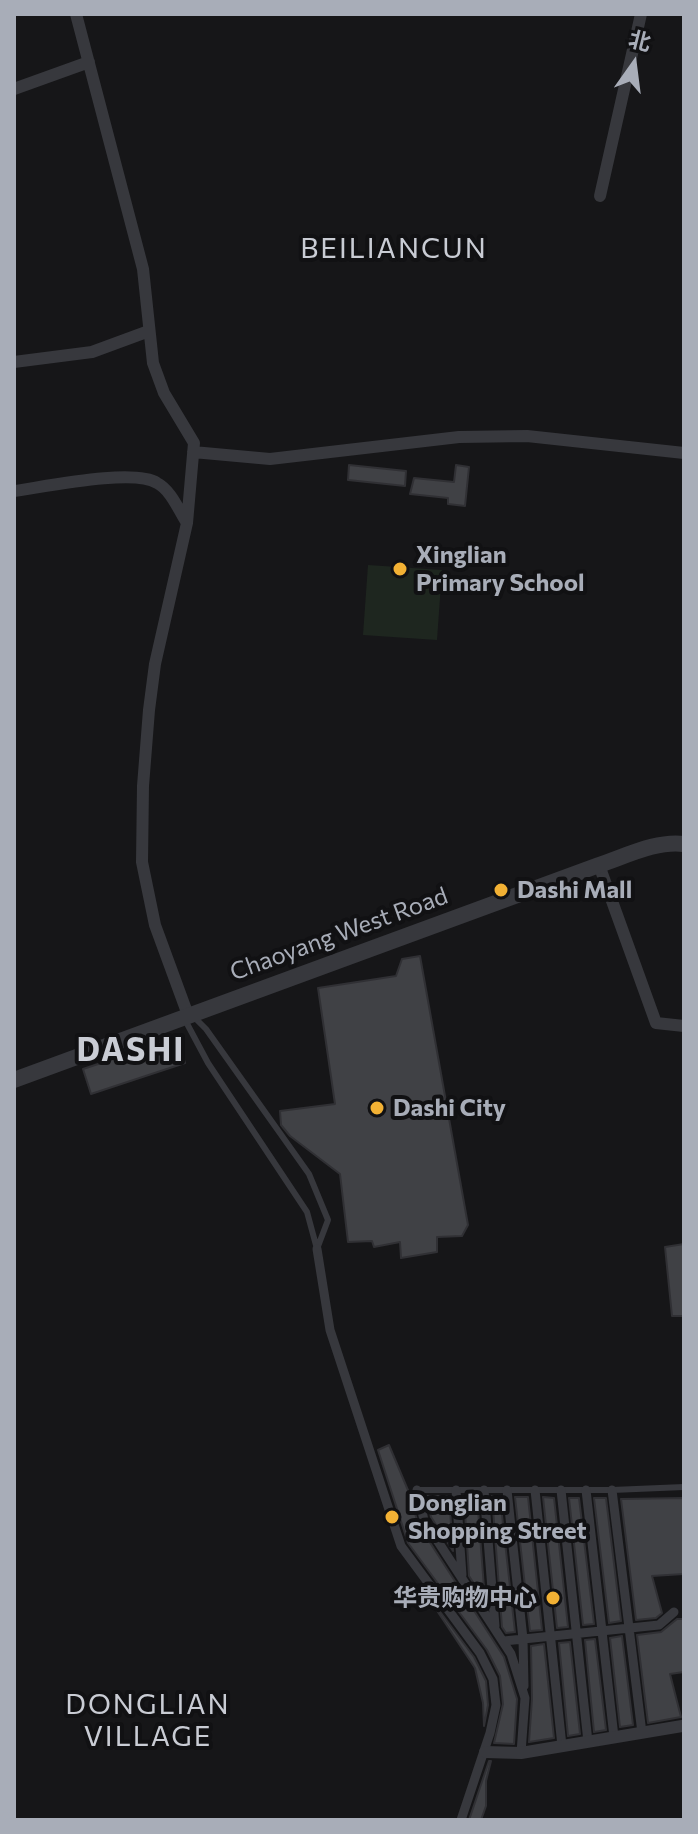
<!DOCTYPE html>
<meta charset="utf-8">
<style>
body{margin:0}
#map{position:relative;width:698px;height:1834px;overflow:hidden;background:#161618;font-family:Commissioner,"Noto Sans SC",sans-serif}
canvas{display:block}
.frame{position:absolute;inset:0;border:16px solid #a8adb8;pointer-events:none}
.north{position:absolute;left:594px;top:24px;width:80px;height:80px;-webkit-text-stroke:6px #111113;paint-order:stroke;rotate:14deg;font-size:22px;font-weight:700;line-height:32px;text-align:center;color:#a8adb8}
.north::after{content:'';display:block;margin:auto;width:28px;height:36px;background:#a8adb8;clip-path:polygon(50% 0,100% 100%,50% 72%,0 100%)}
</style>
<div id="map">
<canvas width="698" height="1834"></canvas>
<div class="frame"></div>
<div class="north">北</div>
</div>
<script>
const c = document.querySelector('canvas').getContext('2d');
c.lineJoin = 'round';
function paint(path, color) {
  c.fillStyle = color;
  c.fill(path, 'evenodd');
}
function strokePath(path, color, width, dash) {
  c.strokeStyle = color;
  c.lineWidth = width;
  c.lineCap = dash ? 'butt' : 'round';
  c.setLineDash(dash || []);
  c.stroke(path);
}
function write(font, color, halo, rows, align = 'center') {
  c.font = font + ' Commissioner,"Noto Sans SC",sans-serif';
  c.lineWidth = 8;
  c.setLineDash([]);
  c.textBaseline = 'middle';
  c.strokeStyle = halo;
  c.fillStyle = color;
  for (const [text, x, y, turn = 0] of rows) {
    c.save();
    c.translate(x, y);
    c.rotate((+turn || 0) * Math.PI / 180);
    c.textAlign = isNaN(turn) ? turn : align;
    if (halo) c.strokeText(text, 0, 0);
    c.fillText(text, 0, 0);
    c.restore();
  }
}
paint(new Path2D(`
 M368,565L442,570L437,640L363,635Z`), '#1e261f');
const building = new Path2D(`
 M349,465L406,471L405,486L348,480Z
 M456,465L469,467L465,506L448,504V498L410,494L414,478L454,482Z
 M420,956L468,1225L462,1236L437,1237V1252L401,1258L400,1242L374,1247L372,1241L348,1242L340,1174L290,1136L281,1125L280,1111L335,1104L318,988L396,976L402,959Z
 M177,1038L185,1063L91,1094L83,1069Z
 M684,1244V1316H672L665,1247Z
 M389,1445L410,1495L418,1524L504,1657L517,1699L514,1744L494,1743L503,1704L500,1676L487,1650L408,1543L378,1450Z
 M426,1496H449L453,1551L431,1517Z
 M464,1496H477L485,1601L469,1576Z
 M492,1496L500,1497L515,1632L506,1633L502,1627Z
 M515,1497H528L542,1630L530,1631Z
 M543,1497L554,1498L568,1627L557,1628Z
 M569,1498H579L594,1624L583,1625Z
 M594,1498H606L621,1621L609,1623Z
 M684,1498V1574L652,1576L662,1613L656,1618L636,1620L621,1499Z
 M420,1585L474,1657L486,1681L488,1705L484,1726L483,1703L475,1668Z
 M677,1619H684V1672L670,1674L681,1717L648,1723L637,1635L661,1632Z
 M622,1636L633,1725L620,1727L610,1638Z
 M595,1639L606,1730L594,1732L585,1640Z
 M570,1642L580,1734L568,1736L559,1643Z
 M544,1644L554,1738L529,1742L532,1699L531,1646Z
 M489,1761H491L486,1781V1806L481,1820H469Z`);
paint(building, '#404145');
strokePath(building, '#303034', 2);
strokePath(new Path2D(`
 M193,1016L206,1029L309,1174L328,1220L317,1249
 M184,1018L208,1063L307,1212L317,1249
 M417,1490H612L684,1487`), '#37383d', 6);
strokePath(new Path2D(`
 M317,1249L330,1330L401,1546L480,1653L493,1679L496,1705L490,1733L461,1820
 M417,1490L424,1520L511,1654L525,1698L521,1753
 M456,1490L462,1575
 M484,1490L495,1626
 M507,1490L523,1639L524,1686
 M535,1490L562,1746
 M561,1490L588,1742
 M586,1490L614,1737
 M612,1490L642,1733
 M504,1641L659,1625L674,1612`), '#37383d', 9);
strokePath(new Path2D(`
 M76,14L143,269L153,363L164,393L194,443L187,523L155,664L149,710L143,786L142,862L155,925L188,1015
 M14,89L89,62
 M600,196L641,14
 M14,362L92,352L149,331
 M193,452L270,459L459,437L527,436L684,453
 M14,491C44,487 134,468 157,483C171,490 179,511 187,523
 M599,865L656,1023L684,1026
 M485,1752L521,1753L682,1726`), '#37383d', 12);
strokePath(new Path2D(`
 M14,1080L599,865C624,857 657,840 684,844`), '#37383d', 16);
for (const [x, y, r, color] of [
 [400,569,8,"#f2b134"],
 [501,890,8,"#f2b134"],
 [377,1108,8,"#f2b134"],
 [392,1517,8,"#f2b134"],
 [553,1598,8,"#f2b134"]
]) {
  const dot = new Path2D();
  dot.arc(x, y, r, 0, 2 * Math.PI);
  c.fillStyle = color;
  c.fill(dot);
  strokePath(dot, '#111113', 3);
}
write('bold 24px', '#a8adb8', '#111113', [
 ["Xinglian",416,555],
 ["Primary School",416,583],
 ["Dashi Mall",517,890],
 ["Dashi City",393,1108],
 ["Donglian",408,1503],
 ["Shopping Street",408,1531],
 ["华贵购物中心",537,1598,"right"]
], 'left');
write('24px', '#a8adb8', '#111113', [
 ["Chaoyang West Road",339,934,-20]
]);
c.letterSpacing = '2px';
write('28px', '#c9ccd4', '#111113', [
 ["BEILIANCUN",394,249],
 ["DONGLIAN",148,1705],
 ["VILLAGE",148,1737]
]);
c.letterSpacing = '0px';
c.letterSpacing = '2px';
write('bold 32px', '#c9ccd4', '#111113', [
 ["DASHI",131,1050]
]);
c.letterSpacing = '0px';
</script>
